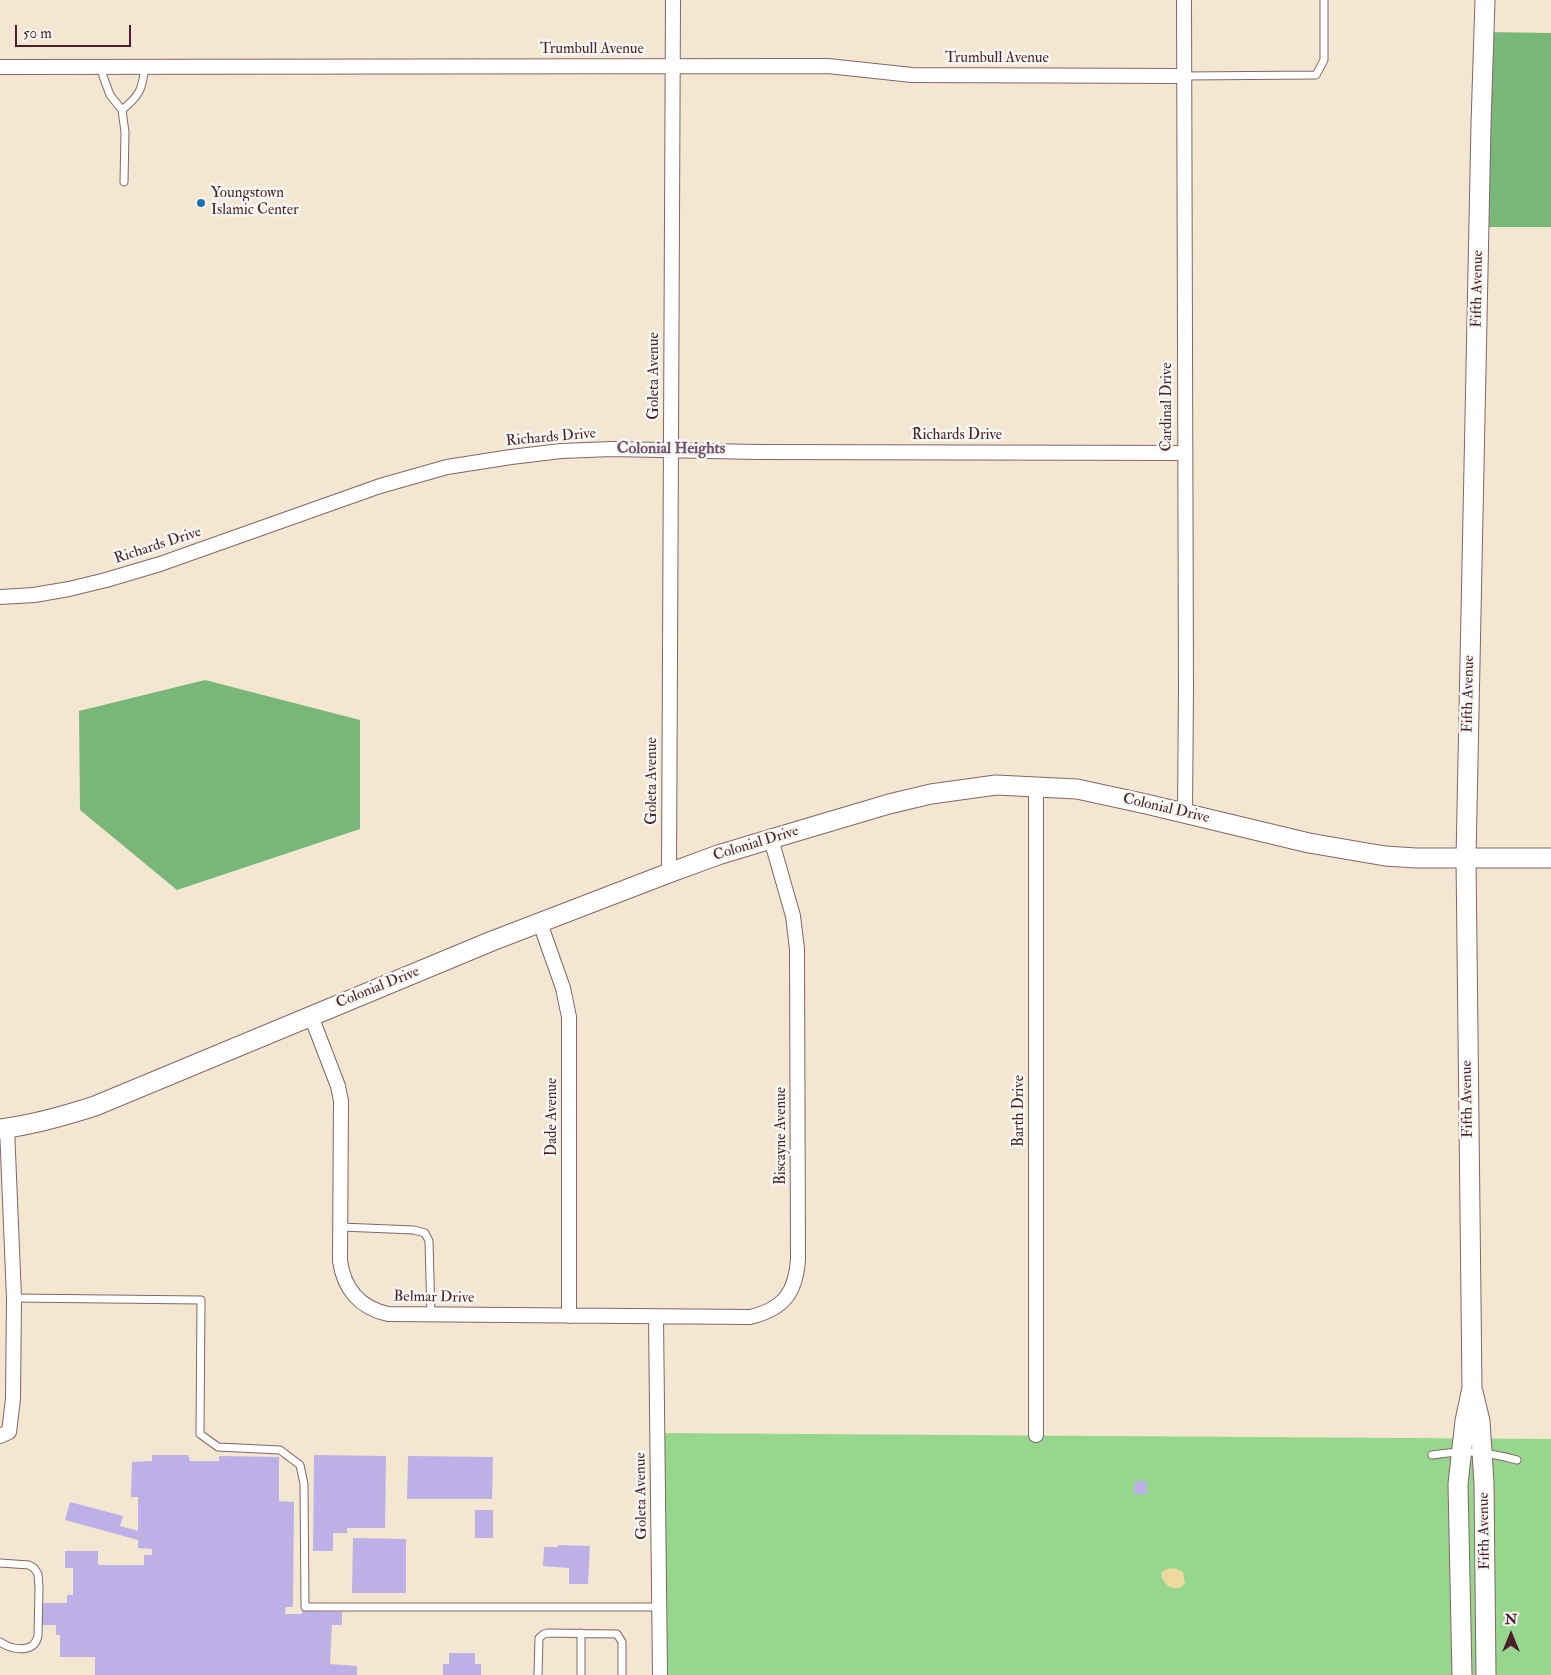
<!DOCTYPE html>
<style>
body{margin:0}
#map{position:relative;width:1551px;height:1675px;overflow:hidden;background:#f3e7d2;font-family:"IM FELL Double Pica",serif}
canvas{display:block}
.north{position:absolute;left:1486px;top:1610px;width:50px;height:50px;-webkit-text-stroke:4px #f6f6f2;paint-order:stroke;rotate:0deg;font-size:14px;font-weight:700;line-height:20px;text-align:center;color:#4a1f2b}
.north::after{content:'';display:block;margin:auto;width:18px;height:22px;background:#4a1f2b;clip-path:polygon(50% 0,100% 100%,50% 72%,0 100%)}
.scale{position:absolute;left:15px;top:25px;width:116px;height:22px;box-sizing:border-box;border:2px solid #4a1f2b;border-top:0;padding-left:6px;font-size:15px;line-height:18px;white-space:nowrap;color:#4a1f2b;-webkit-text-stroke:4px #f6f6f2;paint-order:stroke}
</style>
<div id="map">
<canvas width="1551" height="1675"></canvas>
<div class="north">N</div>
<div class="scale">50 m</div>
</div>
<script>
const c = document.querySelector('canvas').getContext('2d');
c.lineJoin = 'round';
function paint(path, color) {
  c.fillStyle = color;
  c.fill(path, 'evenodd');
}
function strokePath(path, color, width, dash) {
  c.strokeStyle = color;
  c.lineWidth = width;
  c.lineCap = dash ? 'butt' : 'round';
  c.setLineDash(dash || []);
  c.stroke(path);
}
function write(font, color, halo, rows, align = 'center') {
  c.font = font + ' "IM FELL Double Pica",serif';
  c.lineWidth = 5;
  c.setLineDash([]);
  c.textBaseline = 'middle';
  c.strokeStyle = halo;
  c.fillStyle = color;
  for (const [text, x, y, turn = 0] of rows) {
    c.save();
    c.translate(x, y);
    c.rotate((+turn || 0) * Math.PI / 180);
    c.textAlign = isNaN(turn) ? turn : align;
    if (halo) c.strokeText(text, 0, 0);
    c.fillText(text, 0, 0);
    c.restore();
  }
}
paint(new Path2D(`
 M658,1433L1551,1439V1675H660Z`), '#97d68d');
paint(new Path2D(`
 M1484,32L1551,33V227H1479Z
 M205,680L360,720V829L177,890L80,810L79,711Z`), '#79b778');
paint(new Path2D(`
 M1170,1568L1177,1569L1183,1572L1185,1583C1176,1595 1162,1585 1161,1573L1165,1570Z`), '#eeda9e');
paint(new Path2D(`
 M152,1455H188L190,1461H219V1456L279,1457V1501L294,1502L293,1607H286L285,1614H302V1611L342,1612V1625H332L330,1664L357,1666V1675H95V1657H60V1635H56V1625H39V1603H67V1595H73V1568H65V1551H98V1565H144V1555H152V1549L138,1548V1540L65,1520L70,1502L123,1516L120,1526L138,1531V1497H131L132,1462L152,1461Z
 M314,1455L386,1456L385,1528H347V1533H333V1551H313Z
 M408,1456L493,1457L492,1499H407Z
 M1135,1481H1147V1494H1134Z
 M475,1510H493V1538H475Z
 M353,1538L406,1539V1593H352Z
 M558,1545L590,1546L588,1584H569V1568L543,1566L544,1547H558Z
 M449,1653H475V1664H481V1675H443V1664H449Z`), '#bcb0e6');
const lane = new Path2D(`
 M102,67L103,76L110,95L122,110L125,132L124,182
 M1184,76L1316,75L1324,60V0
 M122,110C140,95 142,90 145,67
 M341,1227L414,1230L425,1233L429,1241L431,1315
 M14,1298L201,1300L200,1434L218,1447L280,1450L300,1465L304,1484L305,1607H660
 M1432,1455C1465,1450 1484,1451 1517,1460
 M0,1563L29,1565L34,1568L38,1574L39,1588L38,1636C34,1654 12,1650 0,1642
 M538,1675L539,1638L544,1634L548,1633L617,1634L622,1642V1675
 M581,1675V1633`);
const street = new Path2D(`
 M1184,0L1186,688L1185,814
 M0,67L828,66L912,75L1184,76
 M0,597L34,595L69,589L106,580L160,564L380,486L447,467L511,457L561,451L612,449L758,452L1185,453
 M1036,787V1435
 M669,873L673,0
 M540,923L563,988L569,1017V1316
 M311,1016L338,1086L341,1101L340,1261C344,1289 360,1308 388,1314L750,1317C784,1309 796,1292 798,1259L797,949L793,916L771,839
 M656,1317L660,1675
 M0,1436L9,1432L13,1399L14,1298L7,1128`);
const secondary = new Path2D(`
 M0,1129C33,1125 64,1116 95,1106L492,941L669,873L718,855L771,839L889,804L931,794L996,785L1077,789L1146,804L1309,843L1385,856L1416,858H1551
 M1473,1392L1480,1421L1484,1483L1486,1675
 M1462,1675L1458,1484L1465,1421L1472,1388L1466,858L1481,124L1485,0`);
strokePath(lane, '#856565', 9);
strokePath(street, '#856565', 16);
strokePath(secondary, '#856565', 21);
strokePath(lane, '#fff', 7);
strokePath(street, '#fff', 14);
strokePath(secondary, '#fff', 19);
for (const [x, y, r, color] of [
 [201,203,5,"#1f6fb2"]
]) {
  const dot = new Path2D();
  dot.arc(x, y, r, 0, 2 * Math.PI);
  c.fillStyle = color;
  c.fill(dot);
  strokePath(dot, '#f6f6f2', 2);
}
write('15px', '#4a1f2b', '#f6f6f2', [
 ["Trumbull Avenue",592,50],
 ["Trumbull Avenue",997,59],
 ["Fifth Avenue",1478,289,-89],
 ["Goleta Avenue",655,376,-90],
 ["Cardinal Drive",1168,407,-90],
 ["Richards Drive",957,436],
 ["Richards Drive",551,438,-5],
 ["Richards Drive",158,546,-18],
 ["Fifth Avenue",1469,694,-89],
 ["Goleta Avenue",653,781,-90],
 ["Colonial Drive",1166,809,13],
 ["Colonial Drive",756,844,-17],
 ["Colonial Drive",378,988,-22],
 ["Fifth Avenue",1468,1099,-91],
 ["Barth Drive",1020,1111,-90],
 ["Dade Avenue",553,1117,-90],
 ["Biscayne Avenue",782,1136,-90],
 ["Belmar Drive",434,1298,1],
 ["Goleta Avenue",642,1496,-91],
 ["Fifth Avenue",1485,1531,-91]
]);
write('15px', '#4a1f2b', '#f6f6f2', [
 ["Youngstown",211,194],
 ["Islamic Center",211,211]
], 'left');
write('bold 16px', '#72526c', '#f6f6f2', [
 ["Colonial Heights",671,450]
]);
</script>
